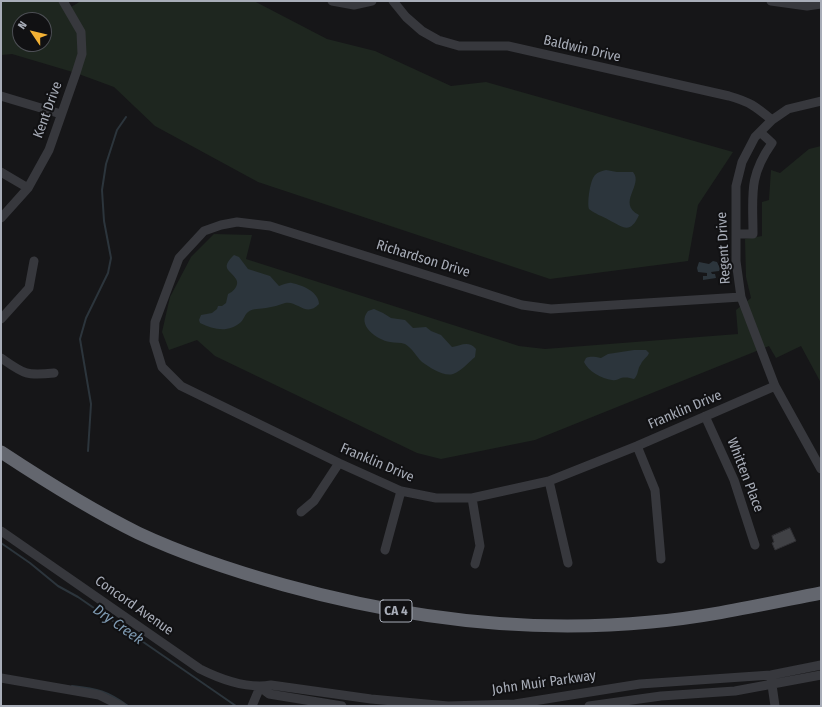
<!DOCTYPE html>
<style>
body{margin:0}
#map{position:relative;width:822px;height:707px;overflow:hidden;background:#161618;font-family:"Fira Sans Condensed",sans-serif}
canvas{display:block}
.frame{position:absolute;inset:0;border:2px solid #a8adb8;pointer-events:none}
.north{position:absolute;left:12px;top:12px;width:40px;height:40px;box-sizing:border-box;background:#111113;border:1px solid #4d4f55;border-radius:50%;rotate:305deg;font-size:11px;font-weight:700;line-height:16px;text-align:center;color:#a8adb8}
.north::after{content:'';display:block;margin:auto;width:14px;height:18px;background:#f2b134;clip-path:polygon(50% 0,100% 100%,50% 72%,0 100%)}
</style>
<div id="map">
<canvas width="822" height="707"></canvas>
<div class="frame"></div>
<div class="north">N</div>
</div>
<script>
const c = document.querySelector('canvas').getContext('2d');
c.lineJoin = 'round';
function paint(path, color) {
  c.fillStyle = color;
  c.fill(path, 'evenodd');
}
function strokePath(path, color, width, dash) {
  c.strokeStyle = color;
  c.lineWidth = width;
  c.lineCap = dash ? 'butt' : 'round';
  c.setLineDash(dash || []);
  c.stroke(path);
}
function write(font, color, halo, rows, align = 'center') {
  c.font = font + ' "Fira Sans Condensed",sans-serif';
  c.lineWidth = 4;
  c.setLineDash([]);
  c.textBaseline = 'middle';
  c.strokeStyle = halo;
  c.fillStyle = color;
  for (const [text, x, y, turn = 0] of rows) {
    c.save();
    c.translate(x, y);
    c.rotate((+turn || 0) * Math.PI / 180);
    c.textAlign = isNaN(turn) ? turn : align;
    if (halo) c.strokeText(text, 0, 0);
    c.fillText(text, 0, 0);
    c.restore();
  }
}
paint(new Path2D(`
 M1,1H64L71,7L81,1H254L327,39L375,51L451,86L486,82L733,152L698,205L688,261L550,279L258,182L155,126L114,87L76,73L12,54L1,55ZM20,20H44V44H20Z
 M821,146V383L801,346L776,358L769,346L535,440L441,459L417,453L215,356L197,340L169,350L162,332L170,297L191,257L214,234L252,235L246,259L519,346L545,349L738,334L736,310L751,298L746,277L745,239L762,236V202L769,200L771,170L780,173L809,149Z`), '#1e261f');
paint(new Path2D(`
 M606,170L617,172H633C644,185 616,203 639,215C630,235 623,227 609,220C602,216 595,214 589,209C587,203 590,180 595,175C598,172 602,171 606,170Z
 M234,255L239,257L248,269L270,276L279,286C283,285 288,282 292,283C302,285 319,292 319,304C306,318 297,300 285,303C279,305 273,307 266,308C261,309 253,308 248,312C245,314 244,319 241,322C229,333 214,330 200,323L199,320L201,315L212,313L217,309L218,306H222L226,303L228,294C233,292 240,285 236,279C231,270 219,269 234,255Z
 M713,261L717,262L720,268L719,271L711,272L712,274H715L716,278L703,280V276H707V273L698,272L697,268L699,262L709,264Z
 M374,309L383,313L391,318L405,320L413,328L426,327L431,331L441,335L452,347C461,346 468,340 476,349L475,357C468,363 461,371 453,374C444,377 429,367 422,362C416,356 412,348 405,344C400,342 395,343 390,342C377,340 356,325 368,311Z
 M634,350H646L649,353C647,358 643,359 641,364C637,369 639,374 634,379C630,378 626,377 621,378C618,379 616,381 612,380C602,379 588,371 584,362L586,358C591,356 595,357 601,358L608,354Z`), '#2c353c');
strokePath(new Path2D(`
 M88,451L91,404L80,339L86,318L108,273L111,258L104,221L102,190L106,164L117,130L126,117
 M1,543L30,563L58,586L78,597L236,706
 M72,686C98,689 107,691 128,706`), '#2c353c', 2);
const building = new Path2D(`
 M790,528L796,541L775,550L772,543L774,542L772,536Z`);
paint(building, '#404145');
strokePath(building, '#303034', 1);
strokePath(new Path2D(`
 M332,1L354,5L372,1
 M393,1L406,17L422,31L438,40L459,46H508L729,96C750,102 755,106 772,120
 M771,1L807,6L821,4
 M1,96L61,114
 M821,101L788,109L772,120L755,137L742,162L736,186V261L741,297L775,386L821,469
 M1,172L28,188
 M1,218L28,188L49,150L76,73L82,54L81,32L63,1
 M736,234H753C753,195 748,177 772,143L760,132
 M741,297L551,309L522,305L270,226L237,222L221,225L204,231L179,258L155,322L154,341L162,367L181,386L339,463L401,491L436,498H472L549,481L637,446L775,386
 M1,319L29,288L34,261
 M1,358C24,374 25,376 54,373
 M705,416L734,480L755,545
 M637,446L655,490L661,559
 M549,481L568,563
 M472,498L480,546L475,564
 M301,512L314,501L339,463
 M1,531L200,669C222,680 247,689 271,685L371,699L448,706L515,704L640,684L771,675L821,665
 M385,550L401,491
 M1,678L99,695L121,706
 M771,678L775,706
 M260,687L269,694L342,706
 M252,706L260,687
 M589,706L661,696L735,691L821,675`), '#37383d', 9);
strokePath(new Path2D(`
 M1,452C45,481 91,510 138,533C185,555 234,571 284,585C403,618 528,634 651,622C708,617 765,604 821,593`), '#63666e', 13);
for (const [x, y, w] of [
 [396,611,32]
]) {
  const box = new Path2D();
  box.roundRect(x - w / 2, y - 11, w, 22, 3);
  c.fillStyle = '#111113';
  c.fill(box);
  strokePath(box, '#a8adb8', 1);
}
write('bold 13px', '#a8adb8', null, [
 ["CA 4",396,611]
]);
write('14px', '#a8adb8', '#111113', [
 ["Baldwin Drive",582,49,13],
 ["Kent Drive",48,110,-70],
 ["Regent Drive",724,248,-93],
 ["Richardson Drive",423,259,17],
 ["Franklin Drive",685,410,-23],
 ["Franklin Drive",377,463,23],
 ["Whitten Place",745,475,69],
 ["Concord Avenue",134,606,35],
 ["John Muir Parkway",544,683,-8]
]);
write('italic 15px', '#7f9bb3', '#111113', [
 ["Dry Creek",118,625,35]
]);
</script>
